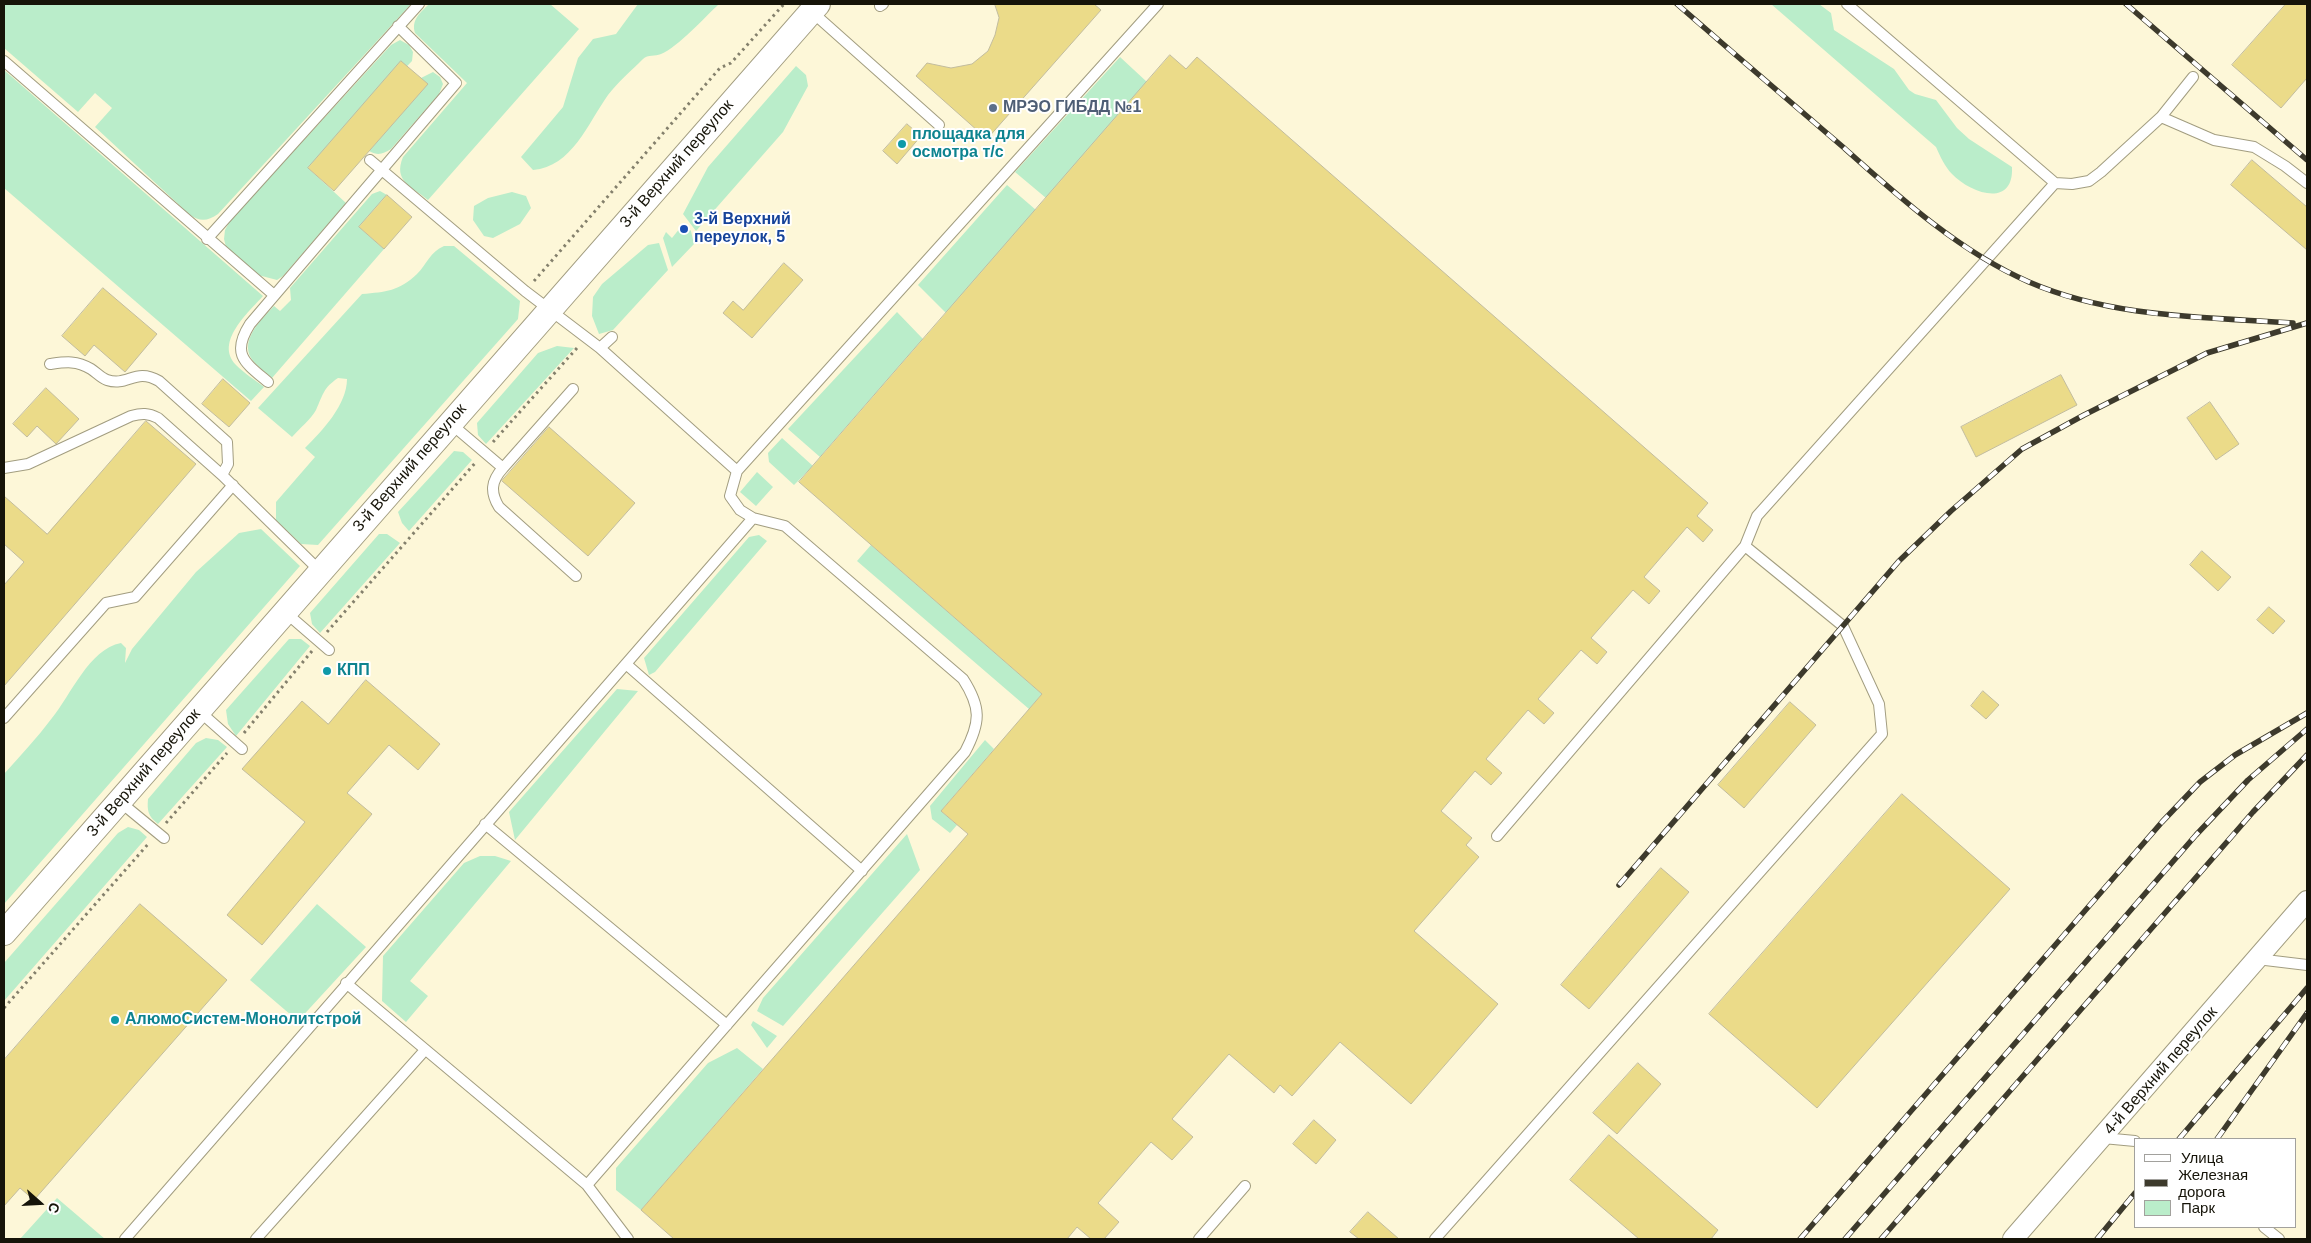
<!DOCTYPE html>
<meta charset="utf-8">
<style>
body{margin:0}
#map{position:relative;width:2311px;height:1243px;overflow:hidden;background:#fdf7d8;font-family:Helvetica,sans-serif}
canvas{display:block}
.frame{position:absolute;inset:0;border:5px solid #161409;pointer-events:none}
.legend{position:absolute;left:2134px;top:1138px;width:162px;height:90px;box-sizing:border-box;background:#fff;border:1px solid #a2a19d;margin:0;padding:6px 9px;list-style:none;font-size:15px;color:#161409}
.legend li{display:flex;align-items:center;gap:10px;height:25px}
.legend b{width:25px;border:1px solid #a2a19d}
.north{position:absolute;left:15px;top:1178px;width:50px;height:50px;-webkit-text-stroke:4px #fff;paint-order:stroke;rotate:109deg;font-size:14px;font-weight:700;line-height:20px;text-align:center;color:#161409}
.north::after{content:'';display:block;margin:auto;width:18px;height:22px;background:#161409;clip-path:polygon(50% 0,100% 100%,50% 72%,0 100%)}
</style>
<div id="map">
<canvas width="2311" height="1243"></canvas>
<div class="frame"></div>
<ul class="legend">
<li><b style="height:6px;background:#fff"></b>Улица</li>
<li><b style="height:6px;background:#3d3a2c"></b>Железная дорога</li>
<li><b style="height:14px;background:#baedca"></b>Парк</li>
</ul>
<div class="north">С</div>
</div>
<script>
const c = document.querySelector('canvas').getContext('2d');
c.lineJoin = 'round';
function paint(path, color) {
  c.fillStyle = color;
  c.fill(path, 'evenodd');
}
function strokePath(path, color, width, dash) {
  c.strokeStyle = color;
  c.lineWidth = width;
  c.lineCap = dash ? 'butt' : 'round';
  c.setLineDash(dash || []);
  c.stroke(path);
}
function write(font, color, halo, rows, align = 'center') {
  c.font = font + ' Helvetica,sans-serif';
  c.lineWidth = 4;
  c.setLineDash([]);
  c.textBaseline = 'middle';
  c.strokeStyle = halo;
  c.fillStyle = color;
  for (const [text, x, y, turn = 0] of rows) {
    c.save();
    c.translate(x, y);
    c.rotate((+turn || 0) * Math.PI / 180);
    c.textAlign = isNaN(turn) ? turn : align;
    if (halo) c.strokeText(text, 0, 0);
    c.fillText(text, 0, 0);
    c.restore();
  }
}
paint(new Path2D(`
 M4,4H411L218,214C208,221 200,222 190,215L95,127L112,108L95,93L78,112L4,48Z
 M429,4H550L579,29L428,200C411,186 393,181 403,157L467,83L415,33C411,20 420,13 429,4Z
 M638,4H719C705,17 678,47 661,54C655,57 648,54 643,59C632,70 618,82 608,95C588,123 572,167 533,170L521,157L563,107L578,58L593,39L616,34Z
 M1771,4H1819L1831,13L1834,30L1894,69L1909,90L1915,94L1936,100L1957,128L1969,139L2012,167C2014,209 1970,193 1952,174C1945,167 1940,156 1936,147Z
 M400,40L409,45L413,52L412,61L308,168L346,203L283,276L277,280L258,275L226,247L224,239L225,230L230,221L391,45Z
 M1120,57L1147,82L1046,198L1015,172Z
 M796,66L806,75L808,86L783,132L696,231L683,214L708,167Z
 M4,70L263,296C249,312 214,342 236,365C244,373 255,380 264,387L251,401L4,188Z
 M433,72L440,77L443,84L439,94L391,149C383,154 378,156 369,151L427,84L421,78Z
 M1007,185L1036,210L946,313L918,285Z
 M380,191L387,195L359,227L384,249L272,378C266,372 255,365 251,358C240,339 262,319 274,306L280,311L291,300L290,288L372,194Z
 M512,192L526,196L531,208L520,224L493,238L484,236L473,220L474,206L488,198Z
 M684,223L691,231L694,244L672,267L663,238L666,232L672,238Z
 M659,243L668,270L613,330L599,334L592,316L593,297L602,284L648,245Z
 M444,246H454L520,301L518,319L318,545L301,544L276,520V502L315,457L305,448C322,431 347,405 347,379L338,378C323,388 323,395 316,410C311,419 299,429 292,437L258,408L362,294C386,292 399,291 417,274C427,264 430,252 444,246Z
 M897,312L923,339L820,457L788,429Z
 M557,346L574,348L486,444L478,435L477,423L538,353Z
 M782,438L813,466L794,485L769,462L768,453Z
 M454,451L463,452L472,460L409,531L402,523L398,512Z
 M757,472L773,487L756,506L740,492Z
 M261,529L300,566L4,904V774C20,756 37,738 52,718C71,695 89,649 121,643L126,648L125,663L132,649L196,572L239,533Z
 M379,534H387L400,543L320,633L312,624L310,613Z
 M759,535L767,541L655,672L649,675L644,658L749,537Z
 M871,545L1042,694L1029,709L857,561Z
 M289,639H301L310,646L236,736L228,724L226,710Z
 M617,689L638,691L515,840L509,812Z
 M206,738L218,740L227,747L158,824C148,816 147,811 148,799L196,743Z
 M985,740L994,749L941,811L957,825L950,833L932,819L930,806Z
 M128,827L139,830L147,837L4,1001V963L118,833Z
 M907,834L920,870L783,1026L757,1011L763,998Z
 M480,856H495L511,861L410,981L428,996L406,1022L382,1001L383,956L464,863Z
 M317,904L366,947L298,1021L250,980Z
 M753,1021L777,1036L767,1048L751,1025Z
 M737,1048L763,1069L641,1210L616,1190V1168L708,1063Z
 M57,1198L105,1239H20Z`), '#baedca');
const building = new Path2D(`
 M995,4H1094L1101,10L987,139L916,76L927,63L951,68L972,64L988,51L995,35L999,18Z
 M2286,4H2307V78L2281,108L2232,65Z
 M1170,55L1186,69L1197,57L1708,503L1697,516L1713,530L1703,542L1687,527L1644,577L1660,591L1649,604L1633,590L1591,638L1607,652L1597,664L1581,650L1538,699L1554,713L1544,724L1528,710L1486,759L1502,773L1491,785L1475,771L1441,811L1472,838L1466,845L1479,857L1414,931L1498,1004L1411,1104L1340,1042L1292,1096L1280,1085L1274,1093L1229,1054L1172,1119L1193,1137L1172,1160L1151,1142L1098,1203L1119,1222L1104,1239H1091L1077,1227L1067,1239H674L641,1210L968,834L941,811L1042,694L799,482Z
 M401,61L428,84L334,191L308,168Z
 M907,124L921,136L897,164L883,151Z
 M2252,160L2307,207V250L2231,185Z
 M387,195L412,217L384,249L359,227Z
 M784,263L803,280L752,338L723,313L733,301L743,310Z
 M103,288L157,334L125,372L94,345L85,356L62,336Z
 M2061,375L2077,405L1976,457L1961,427Z
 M223,379L250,403L229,427L202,404Z
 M46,388L79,419L56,444L37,426L27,437L13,424Z
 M2210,402L2239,444L2216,460L2187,418Z
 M146,421L196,464L4,686V585L24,562L4,544V496L47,534Z
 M549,427L635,503L588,556L502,481Z
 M2202,551L2231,577L2218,591L2190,565Z
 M2269,607L2285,621L2273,634L2257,620Z
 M366,680L440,744L418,770L389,745L347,793L372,814L262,945L227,915L305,822L242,769L302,701L328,724Z
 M1983,691L1999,705L1986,719L1971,706Z
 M1790,702L1816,725L1744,808L1718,785Z
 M1902,794L2010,889L1817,1108L1709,1014Z
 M1661,868L1689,892L1589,1009L1561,985Z
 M140,904L227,980L34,1200L20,1188L4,1206V1060Z
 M1638,1063L1661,1084L1617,1134L1593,1113Z
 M1314,1120L1336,1140L1316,1164L1293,1144Z
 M1609,1135L1718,1230L1711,1239H1639L1570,1180Z
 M1368,1212L1399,1239H1359L1350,1232Z`);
paint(building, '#ebdb89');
strokePath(building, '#c2bc9e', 1);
const service = new Path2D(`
 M1847,4L2055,183L2072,184L2089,181L2101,172L2161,117L2193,77
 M880,6L883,4
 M811,11L939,125
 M4,61L274,295
 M2161,117L2214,140L2254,147L2285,166L2307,183
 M370,160L525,291L600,348L737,471
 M207,239L419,4
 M600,348L612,337
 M50,364C65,362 76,360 91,369C96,372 101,378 107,380C128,387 135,367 159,381L227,442L228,464L222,475
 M268,382C244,362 231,354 250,324L456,83L398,26
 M450,423L503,468L573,389
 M4,468L28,464L131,416C142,413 148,413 158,418L222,475L320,571
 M503,468C491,481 490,492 499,507L576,576
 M285,612L329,650
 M626,664L862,871
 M199,711L242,749
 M4,718L106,603L135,597L233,485
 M119,801L164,838
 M485,824L727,1025
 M1497,836L1745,546L1757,516L2055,183
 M2257,959L2307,965
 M346,983L587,1185L965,752C981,722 981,707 963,679L785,526L753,518
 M2103,1138L2135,1141
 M587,1185L628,1239
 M2264,1227L2279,1239
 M125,1239L753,518L740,510L730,496L737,471L1158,4
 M256,1239L425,1050
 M1199,1239L1245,1186
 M1435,1239L1882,734L1879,704L1843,626L1745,546`);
const minor = new Path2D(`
 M2013,1239L2307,901`);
const tertiary = new Path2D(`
 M4,933L818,4`);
strokePath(service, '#a29d80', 12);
strokePath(minor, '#a29d80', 22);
strokePath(tertiary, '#a29d80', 26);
strokePath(new Path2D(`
 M534,281L720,68L731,63L784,4
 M493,442L577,348
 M327,632L476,462
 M244,733L312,651
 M166,823L227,753
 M4,1008L149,843`), '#84806c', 3, [2.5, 4]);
strokePath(service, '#fff', 10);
strokePath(minor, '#fff', 20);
strokePath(tertiary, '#fff', 24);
const rail = new Path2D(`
 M1677,4C1732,52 1788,100 1843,147C1899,197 1960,252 2029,282C2112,318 2204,317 2293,323
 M2126,4L2307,160
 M1619,885L1899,561L1951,511L2022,449L2084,415L2207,353L2307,323
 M2179,1139L2307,988
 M2217,1139L2307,1013
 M1800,1239L2162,822L2200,782L2235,755L2307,713
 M1845,1239L2196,835L2248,780L2307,729
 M1881,1239L2253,812L2307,755
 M2097,1239L2135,1193`);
strokePath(rail, '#3d3a2c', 5.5);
strokePath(rail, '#fff', 4, [11]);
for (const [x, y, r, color] of [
 [993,108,5,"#5c6f8a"],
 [902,144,5,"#0f9aa8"],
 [684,229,5,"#1a4fb4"],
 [327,671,5,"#0f9aa8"],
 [115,1020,5,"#0f9aa8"]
]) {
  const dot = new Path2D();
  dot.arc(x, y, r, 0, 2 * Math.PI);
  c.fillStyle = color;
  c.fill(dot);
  strokePath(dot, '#fff', 2);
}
write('bold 16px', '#4e5e75', '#fff', [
 ["МРЭО ГИБДД №1",1003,108]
], 'left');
write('bold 16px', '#0d838f', '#fff', [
 ["площадка для",912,135],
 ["осмотра т/с",912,153],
 ["КПП",337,671],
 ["АлюмоСистем-Монолитстрой",125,1020]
], 'left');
write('16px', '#161409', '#fff', [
 ["3-й Верхний переулок",677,164,-49],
 ["3-й Верхний переулок",410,468,-49],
 ["3-й Верхний переулок",144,773,-49],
 ["4-й Верхний переулок",2161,1071,-49]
]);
write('bold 16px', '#164399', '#fff', [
 ["3-й Верхний",694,220],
 ["переулок, 5",694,238]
], 'left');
</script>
